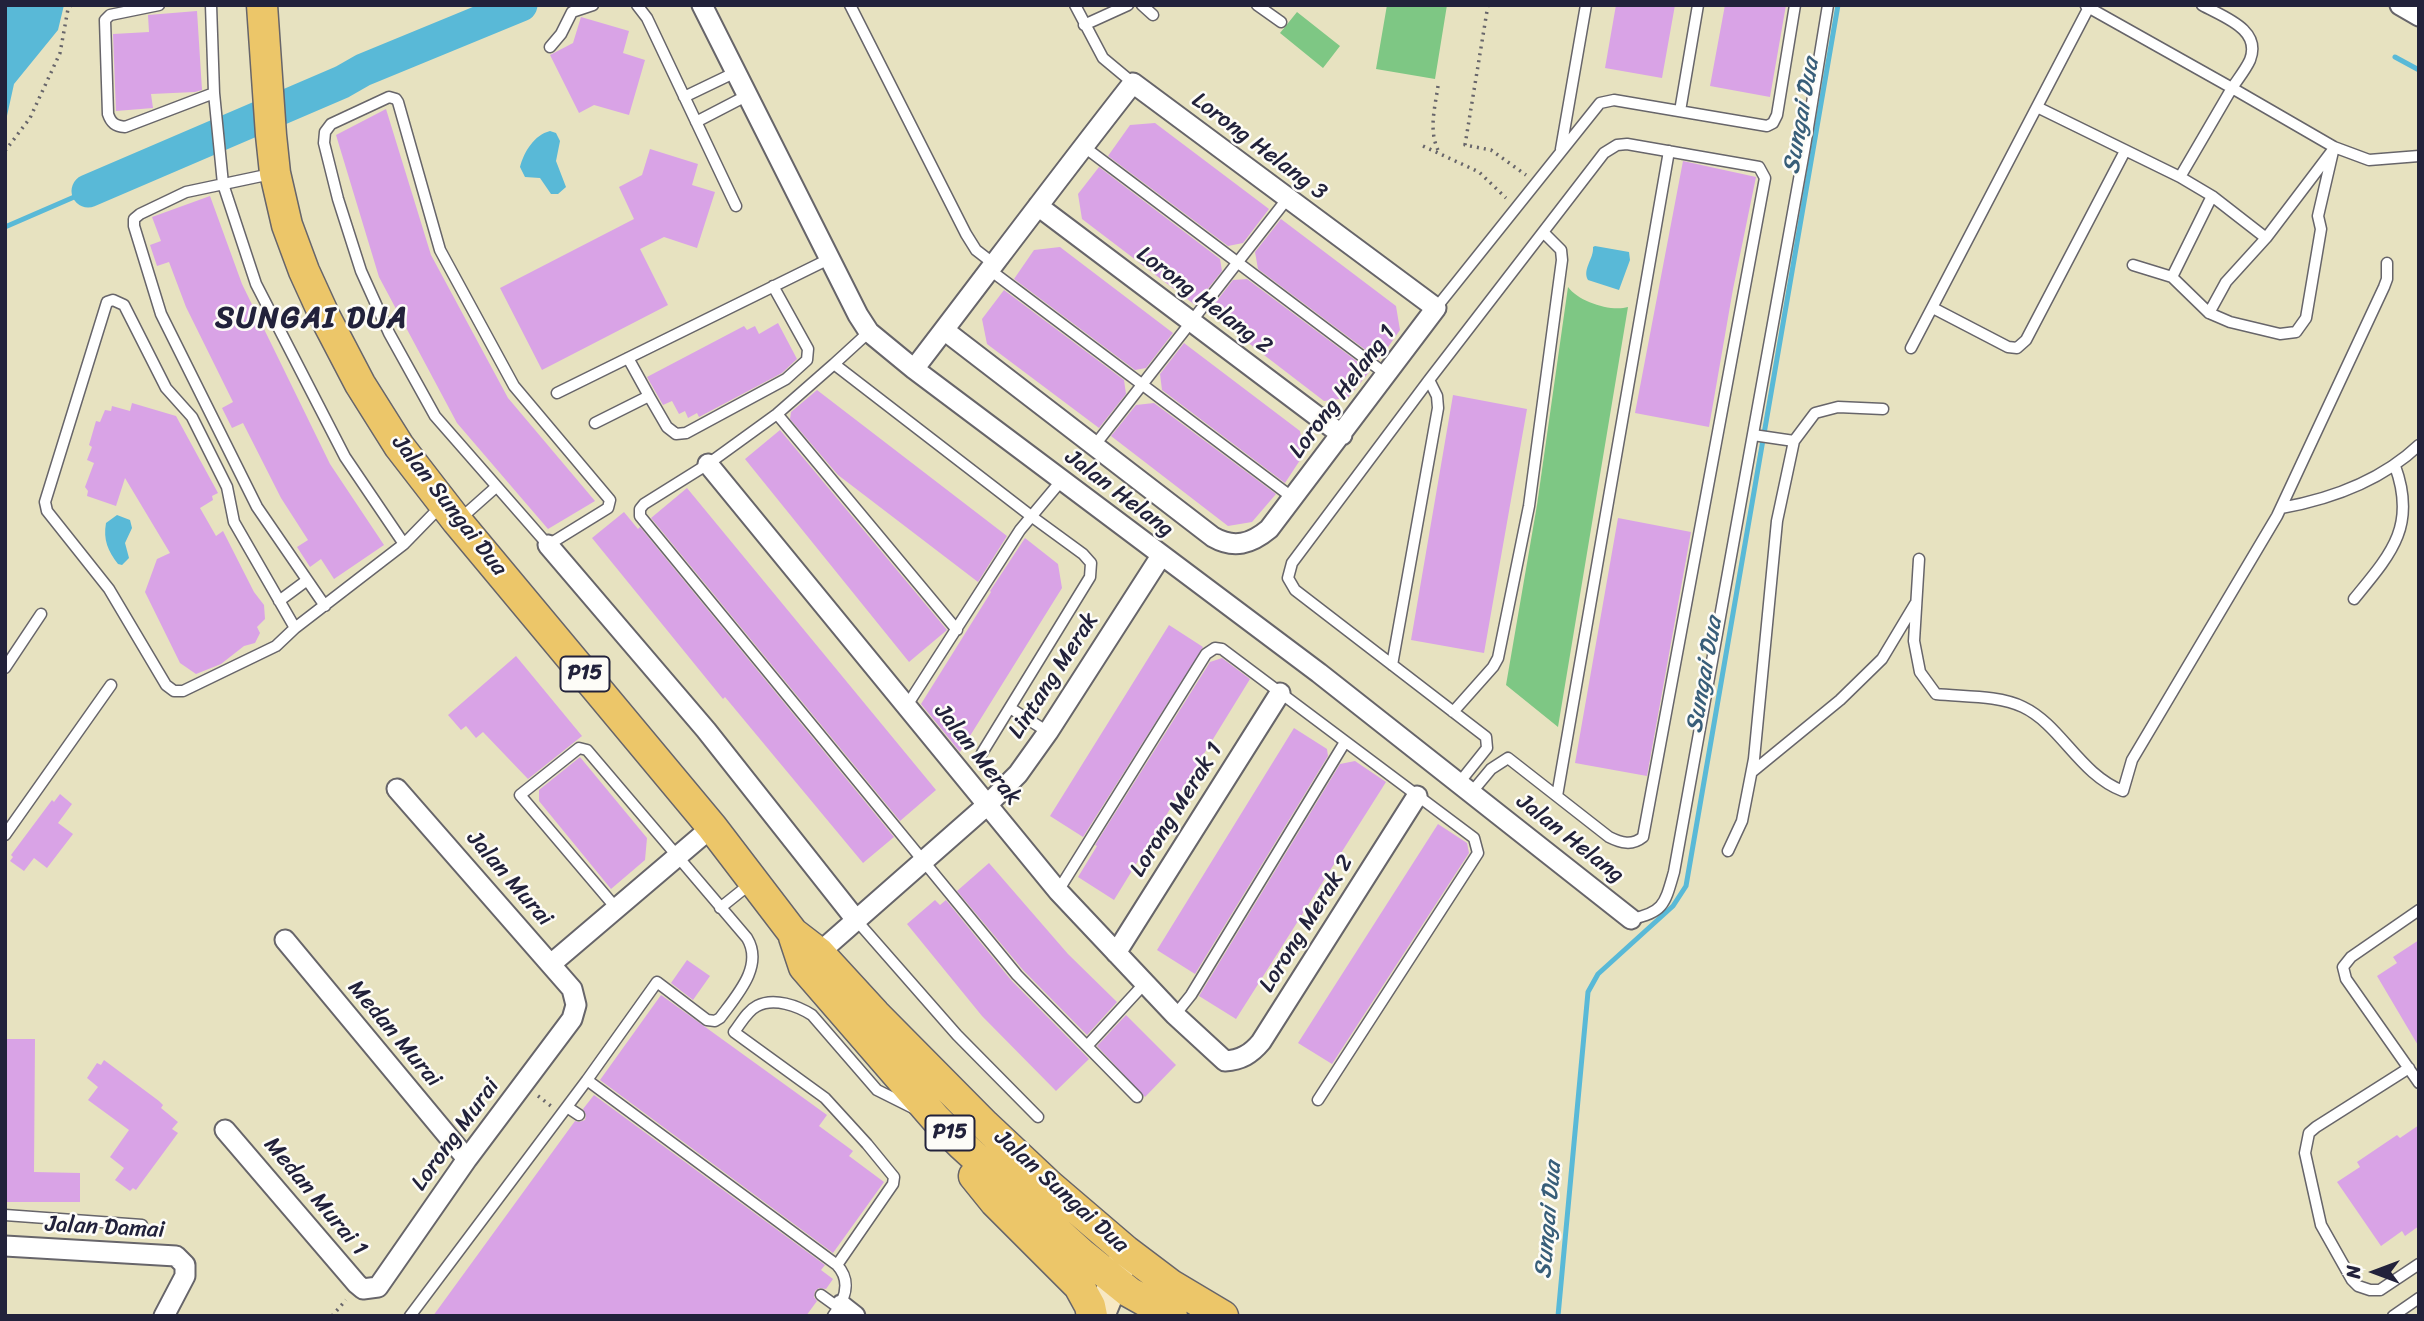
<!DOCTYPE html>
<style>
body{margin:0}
#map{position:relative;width:2424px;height:1321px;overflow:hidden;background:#e7e2c0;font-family:Sriracha,sans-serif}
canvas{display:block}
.frame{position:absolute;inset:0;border:7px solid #22223b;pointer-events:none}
.north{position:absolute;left:2340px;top:1237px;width:70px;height:70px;-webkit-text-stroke:5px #fdfcf7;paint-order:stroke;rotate:270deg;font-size:19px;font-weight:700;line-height:28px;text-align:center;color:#22223b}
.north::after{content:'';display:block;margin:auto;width:24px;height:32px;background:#22223b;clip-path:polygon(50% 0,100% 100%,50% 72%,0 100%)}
</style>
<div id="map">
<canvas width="2424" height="1321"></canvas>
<div class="frame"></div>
<div class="north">N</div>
</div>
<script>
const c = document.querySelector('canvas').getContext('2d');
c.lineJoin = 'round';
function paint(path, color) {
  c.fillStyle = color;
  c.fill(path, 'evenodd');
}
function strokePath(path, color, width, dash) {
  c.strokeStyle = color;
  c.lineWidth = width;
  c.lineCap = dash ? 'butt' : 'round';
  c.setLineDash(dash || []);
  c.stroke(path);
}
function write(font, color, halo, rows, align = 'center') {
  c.font = font + ' Sriracha,sans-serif';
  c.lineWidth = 5;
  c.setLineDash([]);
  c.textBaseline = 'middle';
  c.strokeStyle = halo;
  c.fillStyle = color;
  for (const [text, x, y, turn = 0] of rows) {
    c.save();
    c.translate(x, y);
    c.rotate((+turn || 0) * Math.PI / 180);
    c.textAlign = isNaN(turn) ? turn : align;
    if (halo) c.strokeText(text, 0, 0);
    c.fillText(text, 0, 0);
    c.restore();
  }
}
paint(new Path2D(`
 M1387,5H1447L1435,79L1376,69Z
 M1297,12L1340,46L1323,68L1280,33Z
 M1568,287C1579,302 1611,312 1628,307L1558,727L1506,685L1537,505Z`), '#7ec784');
paint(new Path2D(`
 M5,5H64L58,30L14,84L5,125Z
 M550,131L556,133L560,141L556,161L566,187L558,194H551L540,178L525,177L520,167C524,152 534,135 550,131Z
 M1595,246L1629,252L1630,260L1619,290L1588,280C1582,269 1594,259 1593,247Z
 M117,515L130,520L132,528L125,543L129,558L122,565L118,564C108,551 103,540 106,523Z`), '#59b9d7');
strokePath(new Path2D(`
 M2395,57L2419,70
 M5,227L88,191
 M1558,1316L1588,992L1598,974L1673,906L1686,886L1838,5`), '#59b9d7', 5);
strokePath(new Path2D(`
 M88,191L342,82L363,70L521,5`), '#59b9d7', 33);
paint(new Path2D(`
 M1616,5H1675L1662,78L1605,68Z
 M1725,5H1786L1770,97L1710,86Z
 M197,11L202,90L195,92L151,94L153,108L116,111L113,34L149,32L148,15Z
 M581,17L629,31L623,53L645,60L629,115L594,105L579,113L550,55L573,43Z
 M386,109L431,255L508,398L595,501L548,529L457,423L379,277L336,135Z
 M1155,123L1269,209L1243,243L1228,246L1108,156L1130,125Z
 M650,149L698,164L692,185L715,192L697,248L664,237L640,249L668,305L542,370L500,288L634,219L619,187L642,175Z
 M1683,161L1756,177L1733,289L1709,427L1635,413Z
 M1099,167L1220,259L1222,271L1195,305L1082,219L1078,194Z
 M210,196L242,284L330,464L384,545L334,579L321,559L310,567L297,547L308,540L281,498L243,423L232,428L222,408L233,402L186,307L169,262L157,266L150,245L161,241L152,217Z
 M1281,219L1396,306L1400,330L1379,360L1258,269L1255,252Z
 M1060,247L1173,333L1146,368L1135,370L1014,279L1034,250Z
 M1247,279L1370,371L1348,398L1324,401L1208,312L1233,280Z
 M1004,290L1124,380L1126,394L1099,428L987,344L982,319Z
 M778,323L797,359L782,373L699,417L697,413L688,418L685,411L679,414L672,401L663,405L647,377L744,326L747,330L755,326L759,334Z
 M1184,343L1300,431L1304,454L1285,483L1162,390L1160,374Z
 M817,390L1007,536L978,582L838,475L790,419L791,412Z
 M1453,395L1527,409L1484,653L1411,640Z
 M132,403L176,416L218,493L212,496L213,500L200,508L216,536L223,531L254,592L264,605L265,619L257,627L260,633L255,643L244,646L221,664L196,674L180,663L145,592L157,559L170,553L125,478L116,506L87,496L88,491L85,487L94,463L87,460L92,447L89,445L96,421L100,422L105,410L111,411L112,406L130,411Z
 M1154,403L1276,494L1252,522L1228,526L1111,436L1136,405Z
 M780,430L947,630L909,662L745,459Z
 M687,488L936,790L900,821L651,518Z
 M624,512L638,529L640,527L894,837L863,863L725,697L723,699L592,538Z
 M1618,518L1691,532L1647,776L1575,763Z
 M1025,538L1058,564L1062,588L960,752L921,704L991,592L990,591Z
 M1169,625L1203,647L1083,837L1050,816Z
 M516,656L582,736L528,779L483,732L476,738L466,726L461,730L448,715Z
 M1222,658L1250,679L1114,900L1078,877L1097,846L1095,845L1210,662Z
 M1294,728L1327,749L1328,756L1195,974L1157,950Z
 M580,757L647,838L645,860L611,889L539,801V790Z
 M1355,761L1386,782L1236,1019L1199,996L1340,764Z
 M60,794L72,804L58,823L73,834L47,868L34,858L24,871L10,861L13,857L11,855L52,800L54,802Z
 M1438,824L1467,843L1469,853L1332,1064L1298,1043Z
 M989,863L1068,954L1117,1002L1087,1035L1023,970L957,891Z
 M935,900L940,905L946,900L1011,980L1089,1059L1056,1091L982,1016L907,924Z
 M2419,940V1047L2377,976L2397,963L2393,957Z
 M687,960L710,976L693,1000L671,983Z
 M661,995L827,1115L819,1126L853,1151L849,1156L884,1182L833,1253L600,1080Z
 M1126,1015L1176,1065L1145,1097L1097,1046Z
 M5,1039H35L34,1172L80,1173V1202H5Z
 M104,1060L159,1101L163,1105L161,1108L178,1122L172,1129L178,1133L136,1190L133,1188L130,1191L115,1180L124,1168L110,1157L129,1130L88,1100L98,1087L87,1078L97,1063L101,1065Z
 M594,1095L825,1265L821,1270L833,1279L826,1289L819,1288L815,1291L814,1297L817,1301L806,1316H433L575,1121L579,1122L585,1120L586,1115L583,1109Z
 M2419,1125V1226L2405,1236L2402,1231L2381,1246L2337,1182L2360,1167L2357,1162L2397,1135L2400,1138Z`), '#d9a3e6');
const service = new Path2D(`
 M159,5L110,15L105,20L108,114C111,123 115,126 125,127L214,93
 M211,5L214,93L223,184L256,284L345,457L404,544
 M637,5L647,18L736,206
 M850,5L966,234L976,250L994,264
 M1075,5L1103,58L1133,83
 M1142,5L1153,15
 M1257,5L1281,22
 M2202,5C2223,17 2262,29 2250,60C2246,69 2238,79 2232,88L2334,147L2369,160L2419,156
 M2086,6L2232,88L2180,177
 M1084,25L1128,5
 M550,47L561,34L572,12L593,5
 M389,97L396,99L398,102L440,250L514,386L610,500L608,508L548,545L435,416L389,333L361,271L338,199L324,143L325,132L331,124Z
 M684,97L736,72
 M2037,107L2180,177L2212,196L2266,238
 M1680,111L1698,5
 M696,122L748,95
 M1083,146L1387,375
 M1561,149L1586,5
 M271,174L186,192L140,214L134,219V226L161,314L257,507L325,606
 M2133,265L2172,277L2209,313L2230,322L2280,334L2296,332L2306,318L2321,229L2318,216L2334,147
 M990,270L1293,498
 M2172,277L2212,196
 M1436,308L1600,103L1614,100L1767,126L1773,123L1777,115L1795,5
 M1933,308L2008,347L2017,348L2026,340L2125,151
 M2209,313L2226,282L2266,238L2332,151
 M869,332L834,364L1031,516L1083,554L1091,563L1090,577L982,753
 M1911,348L2089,7
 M834,364L777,414L708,464L644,504L640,509V516L1017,975L1137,1097
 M557,393L829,259
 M649,396L667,427L676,434L686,433L786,379L807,360L808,349L773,286
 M777,414L957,630
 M595,423L649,396L628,358
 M1753,435L1794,441
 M1095,445L1287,199
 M2281,508C2331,499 2381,481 2419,445
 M460,519L496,487
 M1919,559L1914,641L1920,672L1936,694C1963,697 1998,695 2023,707C2061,725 2080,775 2123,791L2132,760L2277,516L2384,287L2387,279V263
 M2354,599C2391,554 2417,526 2395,466
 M279,601L306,581
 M295,628L234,522L227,487L192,417L166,388L124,305L113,300L107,302L45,502L47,511L109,589L166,685L174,691H183L276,646L295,628L404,544L442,505
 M1392,665L1438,408L1437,396L1429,380
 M5,668L41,614
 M906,707L1020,530L1061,481
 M1010,708L1048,732
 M1453,712L1493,667L1498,658L1529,506L1562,260L1561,250L1543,232
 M1752,772L1840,700L1882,659L1915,604
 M1459,783L1487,748L1486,737L1295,590L1288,578L1292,563L1429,380L1604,153L1617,145L1627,144L1759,167L1765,178L1643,837C1632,846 1621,843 1609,837L1508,758L1491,769L1471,793
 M1557,796L1669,151
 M5,835L111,685
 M1728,851L1742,821L1754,759L1777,521L1794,441L1815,413L1838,407L1883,409
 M1058,891L1206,654L1215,648L1222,649L1474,838L1478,853L1318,1100
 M720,908L750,884
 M2419,910L2351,957L2343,967L2346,979L2419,1083
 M1631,919C1664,913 1665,903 1674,872L1805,146L1828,5
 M857,921L957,1035L1038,1117
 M1175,1015L1191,995L1345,742
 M1087,1046L1145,983
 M2409,1068L2316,1127L2309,1133L2305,1153L2321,1225L2352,1280L2358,1286L2370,1290H2380L2419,1264
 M587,1080L837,1265C852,1281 845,1300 833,1316
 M567,1107L579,1115
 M5,1215L142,1225
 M837,1265L893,1184L894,1177L867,1144L825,1098L734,1032C741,1023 747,1011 757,1006C774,997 798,1006 812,1015L877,1090L913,1108
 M821,1295L839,1308
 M410,1316L587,1080L657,982L707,1020L715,1021L720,1018C737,995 764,966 747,938L587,750L579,748L520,795L616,908
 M2393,1316L2419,1298`);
const minor = new Path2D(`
 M702,5L858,315L869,332L914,369L1319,673L1631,919
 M2400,5L2419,16
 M1038,206L1342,435
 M914,369C987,274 1059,177 1133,83L1436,308L1269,529C1251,544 1234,549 1213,537L944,330
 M708,464L1058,891L1175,1015L1225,1061C1241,1060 1251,1054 1261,1042L1417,796
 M548,545L706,730L857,921
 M285,940L467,1159
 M1116,953L1280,693
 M812,959L986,806L1018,774L1048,732L1161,556
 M551,964L712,827
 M225,1130L357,1284L363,1289L378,1287L467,1159L572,1019L576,1005L572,989L397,789
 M5,1246L176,1256L185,1265V1276L164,1316
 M841,1305L855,1316`);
const secondary = new Path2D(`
 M1100,1316L1123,1260`);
const primary = new Path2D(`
 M262,5L271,135L275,173L287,225L304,271L325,317L360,384L399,446L457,521L712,827L793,933L819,953L875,1014L985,1125L1050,1186L1126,1251L1171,1285L1223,1316
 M794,937L804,967L935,1118L962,1145L1083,1255L1129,1292L1172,1316
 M974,1176L995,1202L1079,1286L1090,1306L1092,1316`);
strokePath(service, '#67656a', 13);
strokePath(minor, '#67656a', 23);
strokePath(secondary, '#67656a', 32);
strokePath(primary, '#67656a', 33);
strokePath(new Path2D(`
 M1488,5L1465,145L1491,150L1526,175
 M1438,86C1435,108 1428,131 1439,152
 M1423,146L1479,172L1506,198
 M5,151L30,118L60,53L68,9L71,5
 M538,1096L551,1106
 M332,1316L346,1300`), '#67656a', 3.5, [2, 5]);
strokePath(service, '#fff', 10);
strokePath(minor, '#fff', 19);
strokePath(secondary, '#f7e8c3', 28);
strokePath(primary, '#ecc669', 30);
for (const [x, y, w] of [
 [585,674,49],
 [950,1133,49]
]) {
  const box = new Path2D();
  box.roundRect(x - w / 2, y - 17.5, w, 35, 5);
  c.fillStyle = '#fdfcf7';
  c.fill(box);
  strokePath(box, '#22223b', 2);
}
write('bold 21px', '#22223b', null, [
 ["P15",585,674],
 ["P15",950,1133]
]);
write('23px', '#22223b', '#fdfcf7', [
 ["Lorong Helang 3",1259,147,37],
 ["Lorong Helang 2",1204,301,37],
 ["Lorong Helang 1",1343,392,-53],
 ["Jalan Helang",1119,494,37],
 ["Jalan Sungai Dua",449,506,52],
 ["Lintang Merak",1054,676,-57],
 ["Jalan Merak",977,755,51],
 ["Lorong Merak 1",1177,810,-58],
 ["Jalan Helang",1570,839,38],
 ["Jalan Murai",509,879,49],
 ["Lorong Merak 2",1307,924,-58],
 ["Medan Murai",394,1034,50],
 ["Lorong Murai",456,1135,-54],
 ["Jalan Sungai Dua",1061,1192,42],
 ["Medan Murai 1",315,1197,50],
 ["Jalan Damai",105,1228,3]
]);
write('italic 24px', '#385e79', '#fdfcf7', [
 ["Sungai Dua",1802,116,-80],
 ["Sungai Dua",1705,675,-80],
 ["Sungai Dua",1549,1220,-85]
]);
c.letterSpacing = '2px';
write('bold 30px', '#22223b', '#fdfcf7', [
 ["SUNGAI DUA",312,319]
]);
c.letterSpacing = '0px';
</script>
